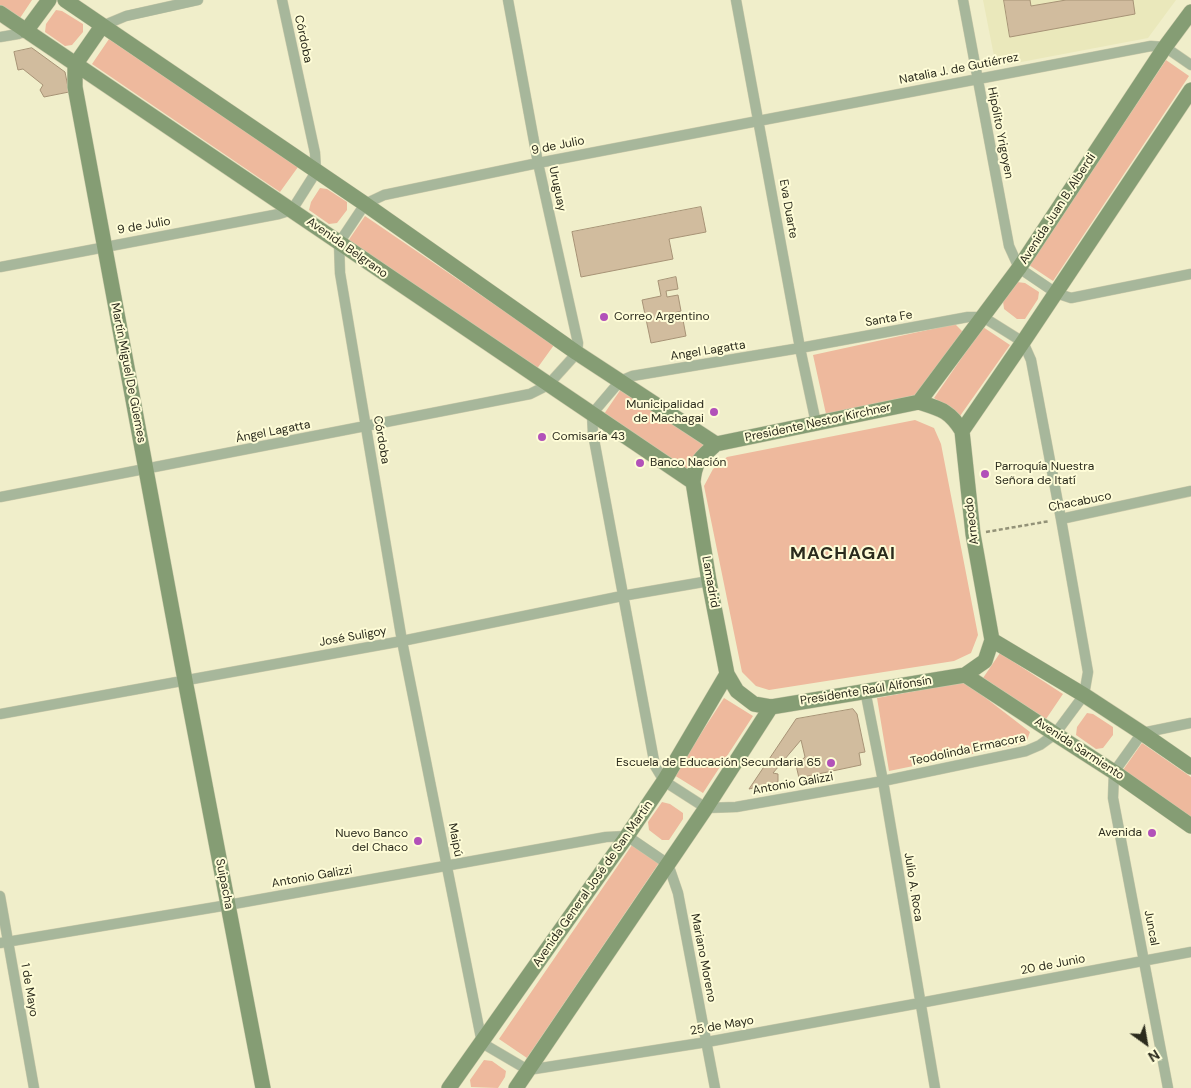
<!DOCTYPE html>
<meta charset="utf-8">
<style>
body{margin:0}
#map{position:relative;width:1191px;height:1088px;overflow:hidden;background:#f0eeca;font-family:"DM Sans",sans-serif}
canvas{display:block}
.north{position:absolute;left:1121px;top:1018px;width:50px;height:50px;-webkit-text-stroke:4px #fefcd7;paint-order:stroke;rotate:148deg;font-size:14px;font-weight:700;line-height:20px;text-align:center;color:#2b2b1d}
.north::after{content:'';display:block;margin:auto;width:18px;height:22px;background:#2b2b1d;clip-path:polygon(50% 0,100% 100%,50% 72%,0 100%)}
</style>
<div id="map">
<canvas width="1191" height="1088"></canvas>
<div class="north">N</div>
</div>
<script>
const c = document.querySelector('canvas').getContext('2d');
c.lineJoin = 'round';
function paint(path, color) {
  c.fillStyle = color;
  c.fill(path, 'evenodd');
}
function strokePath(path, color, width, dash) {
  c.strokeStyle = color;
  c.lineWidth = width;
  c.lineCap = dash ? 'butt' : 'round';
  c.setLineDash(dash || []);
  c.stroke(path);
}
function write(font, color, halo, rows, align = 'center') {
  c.font = font + ' "DM Sans",sans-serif';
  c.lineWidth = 4;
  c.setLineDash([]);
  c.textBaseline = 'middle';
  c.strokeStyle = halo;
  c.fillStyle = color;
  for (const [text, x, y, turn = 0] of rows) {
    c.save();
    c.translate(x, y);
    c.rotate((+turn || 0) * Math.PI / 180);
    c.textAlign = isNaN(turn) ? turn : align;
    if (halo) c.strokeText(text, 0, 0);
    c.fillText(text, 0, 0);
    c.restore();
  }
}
paint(new Path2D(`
 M983,0H1176L1148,38L1000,66L995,61Z`), '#eae8bb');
paint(new Path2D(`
 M0,0H32L20,18L0,5Z
 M56,10L62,11L83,24V32L72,45L65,46L45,32L46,24Z
 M109,39L298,167L280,192L92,64Z
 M1166,60L1189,76L1053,281L1029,265Z
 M320,188L327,189L347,202V210L337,223L329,224L309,210L311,202Z
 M365,216L554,345L536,370L348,241Z
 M1017,282L1025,283L1039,292L1038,299L1025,319H1017L1004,309L1003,301Z
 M955,324L963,332L916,395L826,414L813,355Z
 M983,327L1010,345L960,416L934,398Z
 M621,389L704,444L687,469L604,414Z
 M915,420L934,428L941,444L978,635L971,653L954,661L769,690L756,686L742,672L704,486L713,469L727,457Z
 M1000,653L1063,694L1046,719L983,678Z
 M965,682L1030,732L1026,743L889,771L877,698Z
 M724,698L753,716L703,793L674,775Z
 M1087,713L1093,714L1113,727V735L1103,748L1096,749L1076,735L1077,727Z
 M1142,743L1191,777V817L1123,770Z
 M662,802L670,804L683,813V819L669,840H662L649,830L648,822Z
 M632,845L659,863L527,1058L499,1039Z
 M484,1060L492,1061L506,1071L505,1077L498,1088L471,1087L470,1080Z`), '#eeb99d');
const building = new Path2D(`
 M1004,0H1030L1031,6L1066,0H1133L1135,14L1010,37Z
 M32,48L65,72L69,92L44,97L40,90L43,85L23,69L18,70L14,52Z
 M701,207L706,232L669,239L673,259L581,277L572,232Z
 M676,277L678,289L666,291L667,297L678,295L681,311L670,314L672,322L683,320L686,336L651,343L642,300L661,296L658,281Z
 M853,709L857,714L865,752L859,753L861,765L799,778L796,765L805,757L801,740L773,773L778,774V782L749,789L796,719Z`);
paint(building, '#d1bc9e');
strokePath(building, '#a79376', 1);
const street = new Path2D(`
 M736,0L800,348L816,423
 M963,0L1009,246L1019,268L1056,293L1071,298L1191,274
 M102,26L126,16L198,0
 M0,37L18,34L26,31
 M1191,65L1165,47L1151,46L538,163L384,195L365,204L339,243L340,273L402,641L482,1043L528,1070L707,1042L920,1003L1191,952
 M0,267L279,214L292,210L316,172L315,153L282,0
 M968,317H983L1023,342L1031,360L1061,519L1088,672L1084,695L1055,734L1040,745L1026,751L883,781L736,807L706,808L664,781L655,766L593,434L592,414L620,381L632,376L800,348Z
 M0,497L530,394L548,385L577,353L578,343L538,163L508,0
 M1061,519L1191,491
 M865,690L883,781L935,1088
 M0,714L402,641L622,596L709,581
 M0,896L34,1088
 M0,943L228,905L606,837L627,836L668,864L678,893L715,1088
 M1168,1088L1113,798L1114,772L1142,733L1191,723`);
const secondary = new Path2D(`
 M65,0L365,204L577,353L716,444
 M0,13L693,482
 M102,26L75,65V87L185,680L263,1088
 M26,31L49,0
 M919,402C941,409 950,411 962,431L973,534L992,640L985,661L965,675L771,707L754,704L737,691L727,674L709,581L693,482C695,460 701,458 716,444Z
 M919,402L1019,268L1165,47L1191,12
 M962,431L1023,342L1191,90
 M992,640L1084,695L1142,733L1191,767
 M965,675L1055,734L1114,772L1191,826
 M449,1088L627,836L664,781L727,674
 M516,1088L706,808L771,707`);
strokePath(street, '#cdcbab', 11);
strokePath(secondary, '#cdcbab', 16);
strokePath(new Path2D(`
 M986,532L1050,521`), '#939278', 2.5, [4, 2.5]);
strokePath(street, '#a7b79b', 10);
strokePath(secondary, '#859d74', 15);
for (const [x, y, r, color] of [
 [604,317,5,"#b251b9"],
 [714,412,5,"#b251b9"],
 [542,437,5,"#b251b9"],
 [640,463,5,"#b251b9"],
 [985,474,5,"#b251b9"],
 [831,763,5,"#b251b9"],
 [1152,833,5,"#b251b9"],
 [418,841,5,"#b251b9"]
]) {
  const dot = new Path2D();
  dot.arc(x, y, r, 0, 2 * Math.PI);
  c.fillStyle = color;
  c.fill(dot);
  strokePath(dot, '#fefcd7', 2);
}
write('12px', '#2b2b1d', '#fefcd7', [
 ["Córdoba",303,39,78],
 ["Natalia J. de Gutiérrez",959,69,-11],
 ["Hipólito Yrigoyen",1000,133,79],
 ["9 de Julio",558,146,-11],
 ["Uruguay",557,189,78],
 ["Eva Duarte",788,209,80],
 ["Avenida Juan B. Alberdi",1058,209,-57],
 ["9 de Julio",144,226,-10],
 ["Avenida Belgrano",347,248,35],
 ["Santa Fe",889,319,-10],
 ["Angel Lagatta",708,351,-9],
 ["Martín Miguel De Güemes",128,373,79],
 ["Presidente Nestor Kirchner",818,423,-12],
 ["Ángel Lagatta",273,432,-11],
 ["Córdoba",381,440,80],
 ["Chacabuco",1080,502,-11],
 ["Arneodo",972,521,-97],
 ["Lamadrid",710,582,80],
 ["José Suligoy",353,637,-10],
 ["Presidente Raúl Alfonsín",866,691,-9],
 ["Avenida Sarmiento",1079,749,33],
 ["Teodolinda Ermacora",968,750,-12],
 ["Antonio Galizzi",793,784,-10],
 ["Maipú",455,840,79],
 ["Antonio Galizzi",312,877,-10],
 ["Suipacha",224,884,79],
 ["Avenida General José de San Martín",593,884,-55],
 ["Julio A. Roca",913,887,81],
 ["Juncal",1151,928,79],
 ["Mariano Moreno",703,958,79],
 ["20 de Junio",1053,965,-11],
 ["1 de Mayo",29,990,80],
 ["25 de Mayo",722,1026,-10]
]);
write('12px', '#2b2b1d', '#fefcd7', [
 ["Correo Argentino",614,317],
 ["Municipalidad",704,405,"right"],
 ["de Machagai",704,419,"right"],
 ["Comisaría 43",552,437],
 ["Banco Nación",650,463],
 ["Parroquía Nuestra",995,467],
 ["Señora de Itatí",995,481],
 ["Escuela de Educación Secundaria 65",821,763,"right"],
 ["Avenida",1142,833,"right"],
 ["Nuevo Banco",408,834,"right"],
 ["del Chaco",408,848,"right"]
], 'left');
c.letterSpacing = '1px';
write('bold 18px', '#2b2b1d', '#fefcd7', [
 ["MACHAGAI",843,554]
]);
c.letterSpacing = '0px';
</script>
